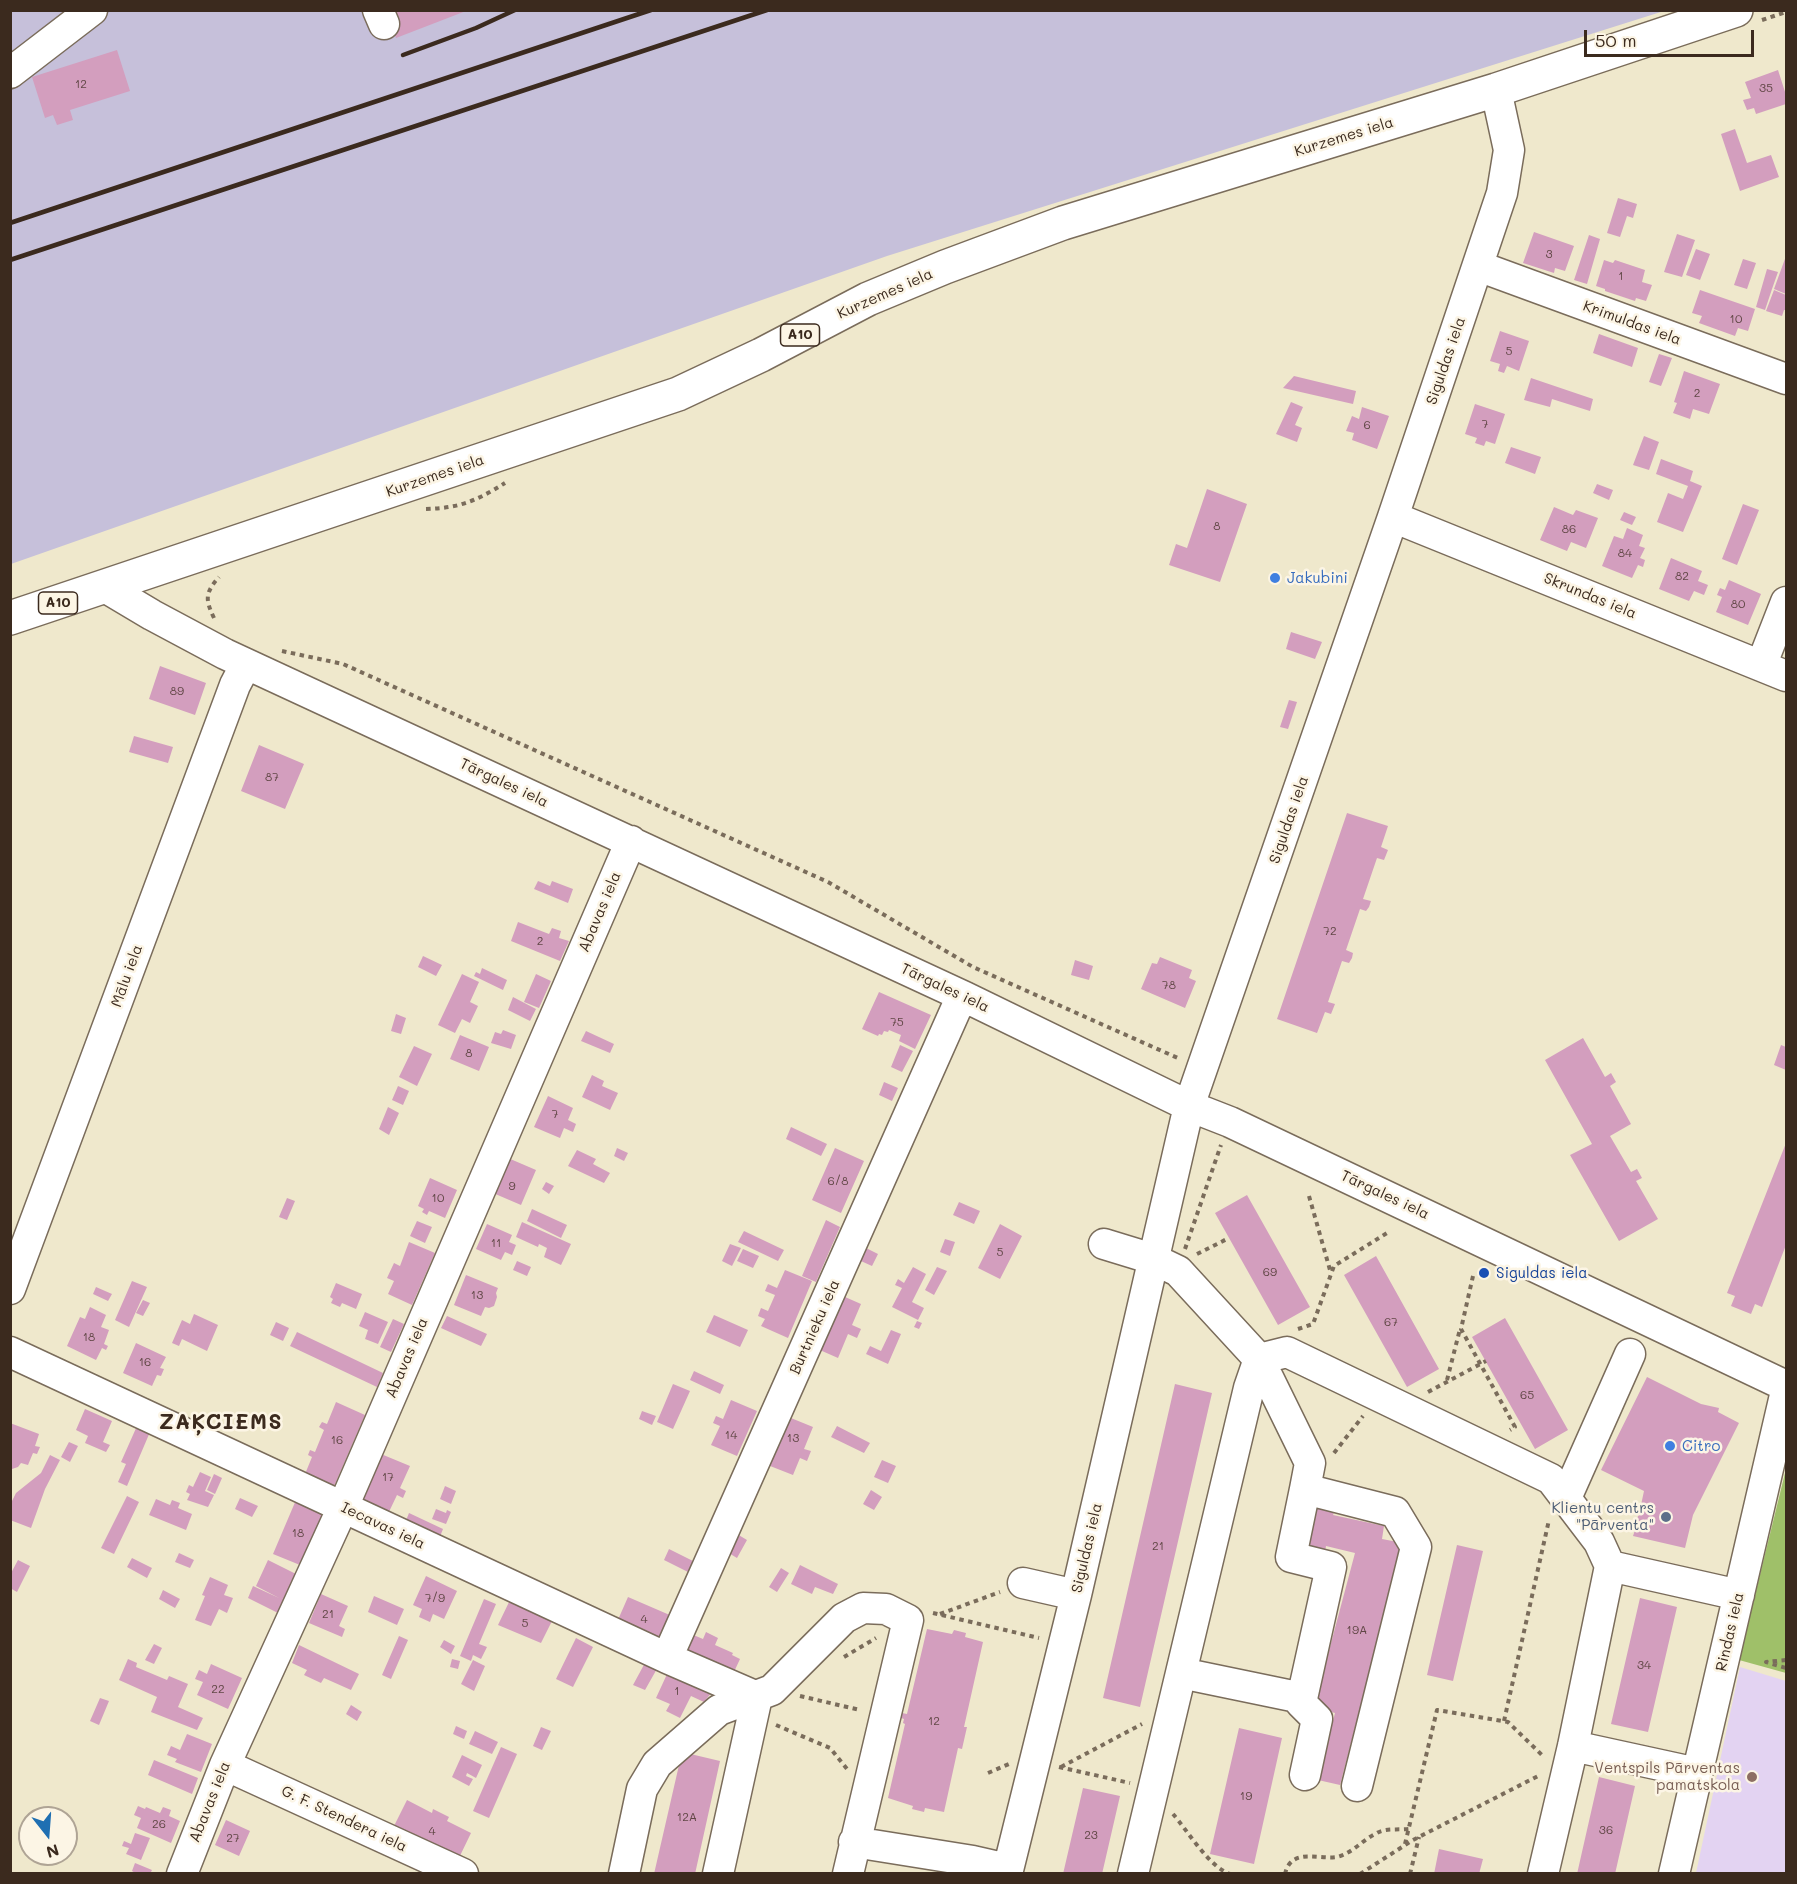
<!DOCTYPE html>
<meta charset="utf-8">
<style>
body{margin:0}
#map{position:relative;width:1797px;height:1884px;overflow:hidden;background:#efe8cc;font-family:Mali,sans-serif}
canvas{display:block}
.frame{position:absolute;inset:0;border:12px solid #3b2a1e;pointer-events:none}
.north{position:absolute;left:18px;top:1806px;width:60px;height:60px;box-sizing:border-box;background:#fcf5e5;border:2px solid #afa495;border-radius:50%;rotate:163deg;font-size:16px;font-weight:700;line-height:24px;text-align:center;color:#3b2a1e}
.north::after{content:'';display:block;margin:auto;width:21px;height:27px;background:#1f6fb2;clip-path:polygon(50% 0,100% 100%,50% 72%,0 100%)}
.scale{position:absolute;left:1584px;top:30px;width:170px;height:27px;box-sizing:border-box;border:3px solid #3b2a1e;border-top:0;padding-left:8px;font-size:18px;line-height:21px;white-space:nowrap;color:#3b2a1e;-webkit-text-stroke:4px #fcf5e5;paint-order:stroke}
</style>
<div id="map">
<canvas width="1797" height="1884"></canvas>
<div class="frame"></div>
<div class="north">N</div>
<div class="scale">50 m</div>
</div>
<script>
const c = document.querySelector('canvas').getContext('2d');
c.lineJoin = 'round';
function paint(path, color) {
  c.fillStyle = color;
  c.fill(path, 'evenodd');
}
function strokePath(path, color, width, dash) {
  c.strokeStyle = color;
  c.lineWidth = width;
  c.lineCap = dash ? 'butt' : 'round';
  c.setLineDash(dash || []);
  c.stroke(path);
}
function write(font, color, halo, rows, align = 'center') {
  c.font = font + ' Mali,sans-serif';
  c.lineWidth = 5;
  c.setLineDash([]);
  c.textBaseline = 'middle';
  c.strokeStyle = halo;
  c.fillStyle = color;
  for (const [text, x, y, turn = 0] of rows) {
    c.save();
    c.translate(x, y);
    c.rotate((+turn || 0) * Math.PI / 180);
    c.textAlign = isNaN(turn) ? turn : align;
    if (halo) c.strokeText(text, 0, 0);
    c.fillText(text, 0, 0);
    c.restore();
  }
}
paint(new Path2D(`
 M1740,1667L1786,1681V1873H1696Z`), '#e3d3f2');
paint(new Path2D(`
 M10,11H1664L887,256L11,564Z`), '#c6c0da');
paint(new Path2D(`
 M1786,1469V1673L1739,1660Z`), '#9fc069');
paint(new Path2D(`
 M385,10H466V11L396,38Z
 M117,50L130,91L70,110L73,120L57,125L53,115L45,118L32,77Z
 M1778,70L1786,95V104L1756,114L1754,108L1747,110L1743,100L1751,98L1745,82Z
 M1735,129L1747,163L1771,155L1779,177L1740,191L1721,134Z
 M1618,198L1637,204L1633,218L1627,216L1620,237L1607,233Z
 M1534,232L1574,246L1565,271L1555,268L1554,273L1523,263Z
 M1677,234L1695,240L1682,277L1664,272Z
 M1589,235L1600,239L1587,284L1574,280Z
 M1696,249L1710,254L1700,280L1686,275Z
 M1786,256L1785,278L1786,279V294L1774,289Z
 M1743,259L1756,263L1747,289L1734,285Z
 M1604,260L1613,263L1615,260L1645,270L1642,282L1652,285L1646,301L1636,298L1635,301L1605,291V289L1596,286Z
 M1767,269L1778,272L1772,289L1769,288L1772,289L1765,310L1756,307Z
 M1700,290L1755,309L1748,331L1738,328L1735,336L1699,323L1702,316L1692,313Z
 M1774,290L1786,295V310H1784L1782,316L1766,311Z
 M1500,331L1529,341L1519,371L1507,366L1504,373L1498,371L1500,364L1490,361Z
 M1599,334L1638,348L1632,367L1593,353Z
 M1659,354L1672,358L1661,386L1649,382Z
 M1684,371L1720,384L1709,414L1693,409L1690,419L1673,413L1677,403L1674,402Z
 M1294,376L1356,391L1353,404L1283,388Z
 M1531,378L1593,399L1590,411L1552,399L1550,407L1524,400Z
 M1291,402L1303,407L1295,425L1302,428L1297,442L1276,434Z
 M1475,404L1505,414L1495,444L1486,441L1484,446L1475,443L1477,438L1465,434Z
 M1362,407L1389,416L1377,449L1352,440L1354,433L1346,431L1352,416L1359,419Z
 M1644,436L1659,442L1649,470L1633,465Z
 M1511,447L1541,457L1535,474L1505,463Z
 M1661,459L1693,471L1690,481L1702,486L1683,532L1657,522L1668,493L1683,499L1688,486L1656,474Z
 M1597,484L1613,490L1609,500L1593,493Z
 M1207,489L1247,504L1220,582L1169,565L1176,544L1187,548Z
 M1743,504L1759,510L1737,565L1722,559Z
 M1554,507L1573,515L1576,510L1598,518L1586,548L1571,542L1567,551L1540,540Z
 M1624,512L1636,517L1632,525L1620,520Z
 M1627,528L1643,535L1639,546L1645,548L1640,558L1645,560L1643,567L1638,565L1632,578L1602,566L1614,536L1623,539Z
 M1671,558L1702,571L1698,581L1708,585L1704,595L1694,591L1689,601L1659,589Z
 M1729,580L1761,594L1748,625L1716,612L1722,597L1717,595L1720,588L1725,590Z
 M1291,632L1322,642L1315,659L1286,649Z
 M160,666L206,683L195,715L149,699Z
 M1289,700L1297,702L1288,729L1280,727Z
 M134,736L173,747L168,763L129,752Z
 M259,745L304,764L285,809L241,791Z
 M1347,813L1388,826L1381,847L1388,850L1384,860L1377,858L1363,899L1371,901L1369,907L1366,911L1360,909L1346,950L1353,953L1352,958L1349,963L1342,961L1328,1002L1335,1004L1331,1014L1325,1012L1317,1033L1277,1019Z
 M538,881L550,886L552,881L573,889L568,903L534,889Z
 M518,922L549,934L552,928L561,931L559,938L569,941L560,961L511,941Z
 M423,956L442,965L436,976L418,967Z
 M1160,957L1192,970L1189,978L1196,981L1185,1008L1141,989L1152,963L1157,964Z
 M1075,960L1093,966L1089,980L1071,975Z
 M482,968L507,980L503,990L474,976L476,972L480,974Z
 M462,974L479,982L470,1002L478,1006L470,1023L462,1019L455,1033L438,1025Z
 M536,974L551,981L539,1008L524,1002Z
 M879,992L931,1015L915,1049L899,1041L901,1035L889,1030L888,1032L884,1031L882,1035L879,1034L878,1036L862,1029Z
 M513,997L536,1009L530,1021L508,1010Z
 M396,1014L406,1018L401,1034L391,1031Z
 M503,1030L516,1035L511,1049L491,1043L495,1032L501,1034Z
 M586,1031L614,1044L610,1053L581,1041Z
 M460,1035L489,1047L479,1071L450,1059Z
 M1583,1038L1605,1077L1611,1073L1616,1082L1610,1086L1631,1124L1610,1136L1631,1172L1637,1169L1642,1178L1636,1181L1658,1219L1619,1241L1570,1155L1592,1144L1545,1060Z
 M900,1045L913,1051L902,1072L891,1067Z
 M1781,1045L1786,1047V1070L1774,1065Z
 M414,1046L432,1054L417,1086L399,1077Z
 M592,1075L604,1081L602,1086L618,1093L610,1110L582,1097Z
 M884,1082L898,1088L892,1101L879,1095Z
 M398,1086L409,1091L403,1105L392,1100Z
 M548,1096L573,1108L568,1120L576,1124L573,1132L564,1128L560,1138L534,1127Z
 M388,1107L399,1113L389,1135L379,1129Z
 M791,1127L827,1144L821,1156L786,1139Z
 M1786,1143V1245L1762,1307L1755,1304L1751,1314L1731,1306L1735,1296L1727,1293Z
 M617,1148L628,1153L624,1161L614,1156Z
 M835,1148L864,1161L841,1213L812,1200Z
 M577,1150L596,1159L593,1164L610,1173L604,1183L568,1166Z
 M508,1158L536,1170L521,1205L493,1193Z
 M430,1178L457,1190L445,1218L429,1211L427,1215L422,1212L424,1209L418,1206Z
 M546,1182L554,1186L549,1194L542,1189Z
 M1247,1195L1310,1307L1278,1325L1215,1213Z
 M287,1198L295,1201L287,1220L279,1217Z
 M959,1202L980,1211L974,1224L953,1215Z
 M532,1209L567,1225L561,1238L527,1221Z
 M826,1220L840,1227L816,1282L802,1276Z
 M417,1221L432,1227L425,1243L410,1236Z
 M522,1222L571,1244L561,1265L544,1257L547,1248L539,1244L538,1247L516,1237Z
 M487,1224L512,1235L509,1242L516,1245L512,1255L505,1252L501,1260L476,1249Z
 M1000,1224L1022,1236L1000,1279L978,1268Z
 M744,1231L784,1250L778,1261L738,1242Z
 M945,1239L955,1242L950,1256L940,1252Z
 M409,1242L435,1253L412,1305L388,1294L394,1281L387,1278L394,1263L400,1266Z
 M730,1244L741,1248L732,1266L722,1261Z
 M858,1244L878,1254L872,1266L852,1257Z
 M743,1249L759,1256L753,1268L737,1261Z
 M1376,1256L1439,1369L1407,1387L1344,1275Z
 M517,1261L531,1267L527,1276L513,1270Z
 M913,1267L926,1274L912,1302L924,1308L918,1320L892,1307L902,1288L895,1285L898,1279L904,1283Z
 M937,1267L947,1271L934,1295L925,1290Z
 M785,1270L812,1281L788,1338L761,1326L765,1319L758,1316L761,1308L768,1311L775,1295L765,1291L768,1284L777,1288Z
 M466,1275L498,1288L496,1293L497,1297L494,1306L489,1308L485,1307L481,1316L454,1305Z
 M132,1281L147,1287L129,1327L115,1320Z
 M336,1283L362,1294L356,1309L342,1303L340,1307L331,1303L333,1299L330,1297Z
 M96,1287L112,1294L108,1301L93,1294Z
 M836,1293L861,1304L852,1325L861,1329L857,1338L848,1334L838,1358L813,1347Z
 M143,1300L150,1303L143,1316L136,1313Z
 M90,1307L106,1315L101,1327L109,1330L104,1344L108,1346L106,1350L102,1348L96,1360L67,1346L80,1317L85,1319Z
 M365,1312L388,1322L378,1344L365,1339L368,1330L359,1326Z
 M194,1314L218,1325L207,1351L182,1339L179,1346L172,1343L182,1320L190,1324Z
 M714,1315L748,1330L740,1347L706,1332Z
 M447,1316L487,1334L481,1346L441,1328Z
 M1505,1318L1568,1430L1535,1449L1472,1337Z
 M393,1319L404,1324L391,1352L380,1347Z
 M917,1321L922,1323L919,1329L914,1327Z
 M276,1322L289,1328L283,1341L270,1335Z
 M891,1330L901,1334L888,1364L866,1354L870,1346L881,1351Z
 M297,1332L383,1373L377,1387L290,1346Z
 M136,1343L166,1357L160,1368L164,1369L161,1376L157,1375L152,1386L123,1373Z
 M694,1371L724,1385L720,1394L690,1380Z
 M1647,1377L1701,1404L1719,1408L1718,1412L1739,1423L1693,1515L1685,1548L1633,1536L1635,1530L1641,1528L1637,1519L1638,1516L1644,1513L1641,1505L1644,1491L1601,1470Z
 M673,1384L690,1391L673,1429L657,1422Z
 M1175,1384L1212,1393L1140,1707L1103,1698Z
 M731,1400L757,1411L737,1456L711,1445L720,1426L713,1423L716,1416L723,1419Z
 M336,1402L365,1415L332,1491L303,1479L312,1457L308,1455L310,1450L315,1452L324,1430L319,1427L322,1422L327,1424Z
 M85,1409L112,1421L103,1442L110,1445L106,1452L85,1443L88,1436L76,1430Z
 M642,1411L656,1416L652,1425L639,1419Z
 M786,1416L813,1427L804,1449L811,1451L807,1461L800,1458L793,1475L765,1464Z
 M10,1423L39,1434L35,1446L40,1447L37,1454L33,1453L28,1465L21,1463L18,1467L12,1469Z
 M137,1426L150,1432L127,1486L118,1482L126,1464L121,1462Z
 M837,1426L870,1443L864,1453L831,1437Z
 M69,1442L78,1446L70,1462L61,1457Z
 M381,1454L410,1466L400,1488L406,1491L403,1498L397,1495L387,1516L359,1504Z
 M50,1455L60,1460L45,1489L31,1528L10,1520V1505L16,1493L41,1473Z
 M882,1460L896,1466L888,1483L874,1477Z
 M200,1472L211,1477L205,1491L214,1495L208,1507L187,1500L190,1494L186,1492L189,1485L193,1487Z
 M214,1474L222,1478L215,1494L207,1490Z
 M445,1486L456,1491L451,1504L440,1499Z
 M871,1490L882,1497L874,1510L863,1504Z
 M127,1496L139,1502L114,1554L101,1548Z
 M240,1498L258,1506L252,1517L235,1509Z
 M156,1499L170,1505L172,1500L180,1503L178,1508L192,1514L186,1530L149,1515Z
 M296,1500L324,1512L300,1565L273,1554Z
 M1311,1504L1335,1510L1333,1515L1384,1526L1382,1539L1403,1543L1340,1785L1318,1780L1335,1713L1314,1707L1355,1553L1326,1546L1325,1552L1300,1547Z
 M436,1509L446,1513L447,1510L451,1512L446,1524L432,1519Z
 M409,1513L443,1529L439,1539L405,1523Z
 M737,1534L747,1540L737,1558L727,1552Z
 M1457,1545L1483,1551L1453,1681L1427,1675Z
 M669,1549L695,1562L690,1573L664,1560Z
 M179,1553L194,1560L190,1568L175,1562Z
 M132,1558L152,1568L147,1578L127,1567Z
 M18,1560L30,1566L17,1592L10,1588V1575Z
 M268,1560L296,1574L283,1600L285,1601L280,1614L248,1598L253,1586L279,1598L256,1586Z
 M800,1565L838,1584L833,1594L815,1587L812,1594L791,1584Z
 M781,1568L789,1573L777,1592L769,1587Z
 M426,1576L457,1591L444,1619L433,1614L430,1622L419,1617L422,1609L413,1605Z
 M210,1577L228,1585L224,1595L233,1598L227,1613L219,1609L211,1626L195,1620L205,1596L202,1595Z
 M163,1590L180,1599L175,1608L159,1599Z
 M321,1594L348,1606L339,1626L345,1629L342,1637L309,1623Z
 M374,1596L404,1609L397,1625L368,1612Z
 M628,1597L672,1616L660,1642L617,1622Z
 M1640,1598L1677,1607L1648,1732L1611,1724Z
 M484,1599L496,1604L479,1644L487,1647L481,1659L473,1655L471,1661L460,1656Z
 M510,1600L552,1621L541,1643L498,1625Z
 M927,1629L952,1634L954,1630L966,1633L965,1637L983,1642L964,1727H967L962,1749L958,1748L944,1812L925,1808L924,1812L912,1809L913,1806L888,1798L905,1724L903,1723L904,1719L901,1718L902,1713L907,1714Z
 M706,1632L718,1638L715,1645L733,1653L732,1655L740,1659L733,1674L682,1653L691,1634L703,1639Z
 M399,1636L408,1640L391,1679L382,1675Z
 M576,1638L593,1647L573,1687L556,1679Z
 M444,1640L455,1646L451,1654L440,1647Z
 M154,1644L162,1648L154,1664L145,1660Z
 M299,1645L359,1674L351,1690L324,1678L321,1683L304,1675L307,1670L292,1663Z
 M128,1659L137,1663L136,1667L167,1680L169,1676L188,1684L178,1707L203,1718L197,1730L151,1712L157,1697L119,1680Z
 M452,1659L460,1661L458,1669L450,1667Z
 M473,1660L485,1666L474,1691L461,1684Z
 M646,1661L658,1667L645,1690L633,1685Z
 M211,1664L242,1678L228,1709L197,1695L203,1682L195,1679L199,1670L207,1674Z
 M668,1672L712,1692L704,1702L691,1696L680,1718L666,1711L670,1704L656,1698Z
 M100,1698L109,1701L99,1725L90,1721Z
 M351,1705L362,1712L357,1721L346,1714Z
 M456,1726L467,1731L464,1739L453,1734Z
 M541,1727L551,1731L542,1750L533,1746Z
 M1239,1728L1282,1738L1254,1864L1210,1854Z
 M475,1731L498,1742L492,1754L469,1744Z
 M187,1734L212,1744L201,1772L175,1762L177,1759L167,1755L171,1746L180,1750Z
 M501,1747L517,1754L489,1818L473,1811Z
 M682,1752L720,1761L695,1874H654Z
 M462,1755L482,1765L476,1778L467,1773L466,1776L473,1779L469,1786L452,1777Z
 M154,1760L198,1778L192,1794L148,1775Z
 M1599,1777L1635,1786L1615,1874H1577Z
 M1083,1788L1120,1796L1102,1874H1063Z
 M407,1800L432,1813L433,1809L449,1817L447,1821L471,1833L457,1862L392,1830Z
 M138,1806L145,1809L146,1807L160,1813L163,1807L171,1810L169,1816L180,1821L171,1843L137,1828L141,1818L134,1815Z
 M226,1820L250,1831L239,1856L215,1845Z
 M135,1833L150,1838L141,1860L126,1854L129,1848L122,1846L124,1841L131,1844Z
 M1439,1849L1483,1859L1479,1874H1434Z
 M135,1863L152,1870L150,1874H137L132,1871Z`), '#d39ebe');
const minor = new Path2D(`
 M378,10L384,24
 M10,73L92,10
 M1478,266L1786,379
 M1393,517L1786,676
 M105,587L152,615L225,654L965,997L1189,1106L1230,1122L1786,1386
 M1761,666L1786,602
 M1104,1244L1153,1259L1178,1271L1259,1359L1249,1388L1133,1874
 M10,1289L235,685L246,664
 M10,1352L667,1658L757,1697L718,1874
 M1566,1498L1630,1354
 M1610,1566L1739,1595
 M1023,1583L1076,1595
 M667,1658L956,1009L965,997
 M1181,1673L1302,1698
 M1573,1746L1697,1773
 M225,1765L463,1874
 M1305,1775L1317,1719L1301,1703L1331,1567L1291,1557L1305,1489
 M1357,1786L1416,1547L1395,1512L1305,1489L1310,1463L1259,1359L1287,1352L1551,1479L1599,1542L1610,1566L1573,1746L1543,1874
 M854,1842L973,1861L1008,1869
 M182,1874L225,1765L343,1507L631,841
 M624,1874L642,1789L657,1764L719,1710L772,1690L844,1618L863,1608L886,1609L908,1620L848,1874
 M1007,1874L1076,1595L1189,1106L1393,517L1502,193L1509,150L1496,90
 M1674,1874L1786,1391`);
const highway = new Path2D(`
 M10,618L678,394L761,355L868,299L945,267L1063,223L1496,90L1736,10`);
strokePath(minor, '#7a6c5b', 33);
strokePath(highway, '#7a6c5b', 36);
strokePath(new Path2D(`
 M1762,20L1786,12
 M426,509C460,508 476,501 505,483
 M214,618C205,599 205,593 219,577
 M282,651L343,664L828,882L973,967L1180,1059
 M1309,1196L1330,1270
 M1185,1249L1221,1145
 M1197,1254L1229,1238
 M1473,1276L1461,1329L1515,1427L1510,1430
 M1298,1329L1313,1324L1334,1266L1387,1233
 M1447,1380L1460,1329
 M1428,1392L1486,1361
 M1334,1453L1363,1416
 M933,1613L1039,1638
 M940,1614L1000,1592
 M844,1657L876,1638
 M1786,1660L1766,1662L1786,1668
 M800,1696L860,1710
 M1504,1721L1549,1520
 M776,1725L830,1748L847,1769
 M1059,1767L1130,1783
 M1061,1767L1142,1724
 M988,1773L1009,1764
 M1173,1814C1187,1830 1210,1868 1230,1874
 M1405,1844L1437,1710L1508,1722L1544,1757
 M1285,1874C1291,1847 1319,1860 1337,1857C1353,1853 1362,1840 1377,1833C1385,1828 1399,1830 1409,1829
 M1360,1874L1413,1840L1538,1776
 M1410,1874L1419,1837`), '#7a6c5b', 4, [4.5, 4.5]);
strokePath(minor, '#fff', 30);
strokePath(highway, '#fff', 33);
strokePath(new Path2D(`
 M403,55L476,28L515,10
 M10,223L651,10
 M10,260L767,10`), '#3b2a1e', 4.5);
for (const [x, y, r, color] of [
 [1275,578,6,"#3f7fe0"],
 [1484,1273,6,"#1a4fb4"],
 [1670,1446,6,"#3f7fe0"],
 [1666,1517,6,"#5c6f8a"],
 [1752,1777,6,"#8d6e63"]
]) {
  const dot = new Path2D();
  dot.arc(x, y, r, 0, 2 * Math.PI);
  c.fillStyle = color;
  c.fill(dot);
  strokePath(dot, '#fcf5e5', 2);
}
write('12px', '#614746', null, [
 ["12",81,84],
 ["35",1766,88],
 ["3",1549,254],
 ["1",1621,276],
 ["10",1736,319],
 ["5",1509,351],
 ["2",1697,393],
 ["7",1485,424],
 ["6",1367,425],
 ["8",1217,526],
 ["86",1569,529],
 ["84",1625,553],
 ["82",1682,576],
 ["80",1738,604],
 ["89",177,691],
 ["87",272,777],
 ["72",1330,931],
 ["2",540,941],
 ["78",1169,985],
 ["75",897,1022],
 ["8",469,1053],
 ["7",555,1114],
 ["6/8",838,1181],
 ["9",512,1186],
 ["10",438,1198],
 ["11",496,1243],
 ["5",1000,1252],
 ["69",1270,1272],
 ["13",477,1295],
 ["67",1391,1322],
 ["18",89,1337],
 ["16",145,1362],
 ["65",1527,1395],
 ["14",731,1435],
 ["13",793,1438],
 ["16",337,1440],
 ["17",388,1477],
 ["18",298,1533],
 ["21",1158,1546],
 ["7/9",435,1598],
 ["21",328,1614],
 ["4",644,1619],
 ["5",525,1623],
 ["19A",1357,1630],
 ["34",1644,1665],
 ["22",218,1689],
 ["1",677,1691],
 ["12",934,1721],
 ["19",1246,1796],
 ["12A",687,1817],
 ["26",159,1824],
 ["36",1606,1830],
 ["4",432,1831],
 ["23",1091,1835],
 ["27",233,1838]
]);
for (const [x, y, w] of [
 [800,335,39],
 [58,603,39]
]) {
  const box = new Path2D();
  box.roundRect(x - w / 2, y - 11, w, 22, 4.5);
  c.fillStyle = '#fcf5e5';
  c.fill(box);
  strokePath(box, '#3b2a1e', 1.5);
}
write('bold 14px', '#3b2a1e', null, [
 ["A10",800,335],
 ["A10",58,603]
]);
write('15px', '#3b2a1e', '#fcf5e5', [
 ["Kurzemes iela",1344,137,-17],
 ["Kurzemes iela",885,294,-24],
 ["Krimuldas iela",1632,323,20],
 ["Siguldas iela",1446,361,-71],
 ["Kurzemes iela",435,476,-19],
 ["Skrundas iela",1590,596,22],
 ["Tārgales iela",504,783,25],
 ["Siguldas iela",1289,820,-71],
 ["Abavas iela",600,912,-67],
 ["Mālu iela",127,976,-70],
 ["Tārgales iela",945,988,25],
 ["Tārgales iela",1385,1195,25],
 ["Burtnieku iela",815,1327,-66],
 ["Abavas iela",407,1358,-67],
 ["Iecavas iela",383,1526,25],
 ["Siguldas iela",1087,1548,-77],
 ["Rindas iela",1730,1632,-77],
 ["Abavas iela",210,1802,-68],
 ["G. F. Stendera iela",344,1819,25]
]);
write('15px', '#366cbe', '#fcf5e5', [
 ["Jakubini",1287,578],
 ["Citro",1682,1446]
], 'left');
write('15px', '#164399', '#fcf5e5', [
 ["Siguldas iela",1496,1273]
], 'left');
write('15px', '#4e5e75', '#fcf5e5', [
 ["Klientu centrs",1654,1508],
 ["\"Pārventa\"",1654,1525]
], 'right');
write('15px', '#785e54', '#fcf5e5', [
 ["Ventspils Pārventas",1740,1768],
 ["pamatskola",1740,1785]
], 'right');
c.letterSpacing = '1.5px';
write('bold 21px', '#3b2a1e', '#fcf5e5', [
 ["ZAĶCIEMS",221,1423]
]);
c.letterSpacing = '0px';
</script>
